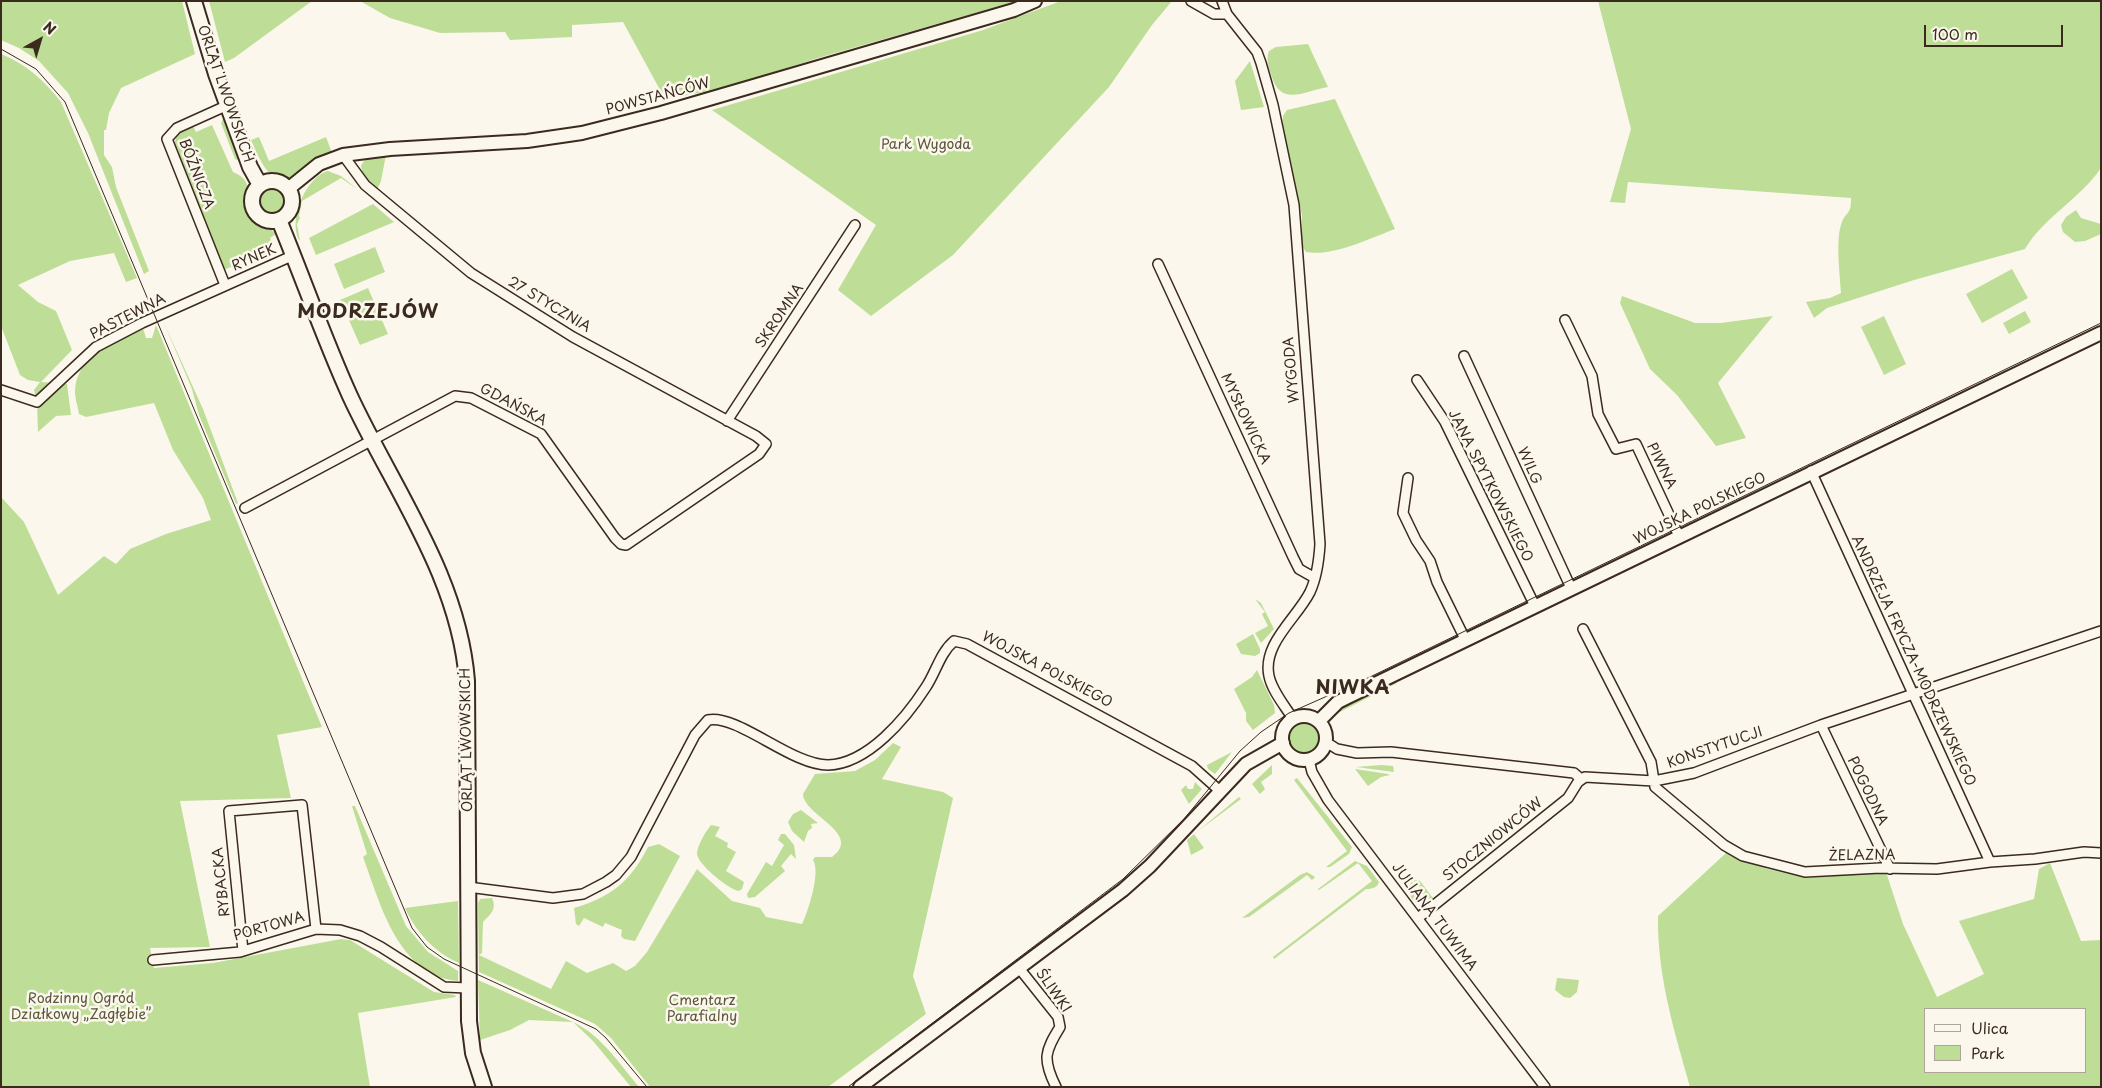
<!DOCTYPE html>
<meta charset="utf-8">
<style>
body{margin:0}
#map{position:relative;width:2102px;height:1088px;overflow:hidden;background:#fbf7ec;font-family:"Playpen Sans",sans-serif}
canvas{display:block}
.frame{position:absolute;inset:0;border:2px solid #3b2a1e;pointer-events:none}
.legend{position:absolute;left:1924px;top:1008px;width:162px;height:65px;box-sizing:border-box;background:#fbf7ec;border:1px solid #aea59a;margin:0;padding:6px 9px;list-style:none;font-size:15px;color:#3b2a1e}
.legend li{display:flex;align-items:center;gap:10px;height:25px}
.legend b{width:25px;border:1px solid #aea59a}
.north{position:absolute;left:15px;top:15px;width:50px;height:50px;-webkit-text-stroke:4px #fbf7ec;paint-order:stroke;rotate:39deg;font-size:14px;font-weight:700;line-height:20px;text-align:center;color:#3b2a1e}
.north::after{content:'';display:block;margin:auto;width:18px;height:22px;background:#3b2a1e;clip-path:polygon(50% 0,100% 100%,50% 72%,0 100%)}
.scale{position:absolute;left:1924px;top:25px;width:139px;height:22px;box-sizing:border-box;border:2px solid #3b2a1e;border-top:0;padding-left:6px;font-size:15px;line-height:18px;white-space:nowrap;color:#3b2a1e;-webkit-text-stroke:4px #fbf7ec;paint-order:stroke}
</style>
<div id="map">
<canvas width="2102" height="1088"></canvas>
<div class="frame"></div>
<ul class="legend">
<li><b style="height:6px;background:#fbf7ec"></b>Ulica</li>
<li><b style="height:14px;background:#bede97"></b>Park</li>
</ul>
<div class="north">N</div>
<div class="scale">100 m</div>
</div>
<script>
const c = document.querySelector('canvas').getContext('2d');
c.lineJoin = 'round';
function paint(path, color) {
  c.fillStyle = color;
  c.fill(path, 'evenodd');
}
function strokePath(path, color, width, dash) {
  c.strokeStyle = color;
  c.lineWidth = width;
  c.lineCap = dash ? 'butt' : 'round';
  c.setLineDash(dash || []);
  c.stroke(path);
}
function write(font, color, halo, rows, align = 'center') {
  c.font = font + ' "Playpen Sans",sans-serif';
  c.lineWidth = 5;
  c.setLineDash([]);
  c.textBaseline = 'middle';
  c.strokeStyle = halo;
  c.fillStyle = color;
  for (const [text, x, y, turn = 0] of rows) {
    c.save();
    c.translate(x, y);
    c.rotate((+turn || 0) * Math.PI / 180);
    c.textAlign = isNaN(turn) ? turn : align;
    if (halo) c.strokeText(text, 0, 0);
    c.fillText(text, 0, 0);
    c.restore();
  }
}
paint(new Path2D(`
 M1,1H182L195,54L121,88L109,113L106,130H104V155L112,167L116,187L149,271L144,274L88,133L68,93L39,61L19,48L1,40Z
 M209,1H312L234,58L225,62Z
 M360,1H1017L818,58L723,89L665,99L623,22L572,25V37L510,40L505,32L440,33L390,18Z
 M1061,1H1172L1152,25L1109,87L953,255L871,316L838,290L876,225L712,110L983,30Z
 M1598,1H2101V168C2080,199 2044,217 2025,249L1914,280L1827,308L1814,318L1806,302L1830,298L1841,293C1840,274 1835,239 1842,222C1847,210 1851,216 1851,198L1628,182L1625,203L1610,202L1631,129Z
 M1308,44L1328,87C1302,92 1280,107 1271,74C1268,66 1266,58 1269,51L1276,47Z
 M1,54C26,64 44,80 61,102L137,278L126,282L114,253L70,261L18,285L38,302L56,311L72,350L41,382L67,384L71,415L56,416L38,432L37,402L34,390L40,382L28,380L20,375L1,326Z
 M1250,61L1264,107L1241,110L1235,81Z
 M1335,99L1395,229C1371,238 1332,257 1306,252L1302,246V215L1282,125L1283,116L1287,110Z
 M224,117L226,118L240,161L235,159L221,123Z
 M192,124L196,132L212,125L233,172C259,183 240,198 252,215C258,224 269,226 276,234L270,238L273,245L265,252L224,270L174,145L178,132Z
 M259,137L269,161L326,137L332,153C318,157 309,164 298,173C271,193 260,159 251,140Z
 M386,155L381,181L377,190L363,176L361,166C366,155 375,156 386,155Z
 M328,171L341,176L357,189L341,178L302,201L299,216L300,218L297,224L300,241C287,222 306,176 328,171Z
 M259 201a13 13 0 1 1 26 0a13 13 0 1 1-26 0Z
 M373,204L394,222L316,255L309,238Z
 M2076,210L2081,218L2101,224V234L2085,241L2075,242L2063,232L2061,225L2066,217Z
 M375,247L385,272L344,289L334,264Z
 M2012,269L2028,298L1982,323L1966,294Z
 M368,288L388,334L360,345L340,300Z
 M1622,296L1695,323H1721L1773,316L1718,383L1746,438L1716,446L1677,395L1650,369L1620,303Z
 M2025,311L2031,322L2009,334L2003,323Z
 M1884,316L1906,364L1884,375L1861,327Z
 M163,321L203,409L238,503L236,504L199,415L192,389Z
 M156,325L322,727L277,735L291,798L180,801L210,947L150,948L154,968L213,963L341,939L350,940L434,992L455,995L456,997L358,1013L370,1087H1V497L24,522L58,595L104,556L116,564L130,549L166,534L211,520L203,498L173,450L154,403L86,417L79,414C78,407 75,399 75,391C76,355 116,341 143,328L146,338H152Z
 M1255,599L1261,603L1274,629L1261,643L1255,633L1268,626L1262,614L1265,612Z
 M1253,634L1260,649V653L1255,656L1241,654L1236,644Z
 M1257,670L1274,705L1275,713L1253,730L1246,721V713L1234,689L1252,677Z
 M1394,681L1397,683L1336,714L1350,702Z
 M1289 738a15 15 0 1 1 30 0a15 15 0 1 1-30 0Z
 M893,743L901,747L882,779L943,792L953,798L913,976L926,1014L828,1087H650L611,1038L595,1024L479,972L478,903L480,899L492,898C497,909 491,914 483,922L482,953L479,955L551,989L566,961L587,973L613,963L626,971L635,966L647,952L697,869L732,901L760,908L766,917L802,924C808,912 821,872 813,860L815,857H832C864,834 803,815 803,794L815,774L855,771L875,760Z
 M1232,752L1215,774L1208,769L1207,765Z
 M1272,765V774L1261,782L1265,789L1260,794L1252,784Z
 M1381,765L1393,766L1394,772L1356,767Z
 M1355,769L1388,774L1390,775L1381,777L1368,786Z
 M1297,778L1352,847L1349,854L1330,867H1326L1347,851L1294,780Z
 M1195,782L1202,789L1189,804L1181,790L1186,785L1188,789H1193Z
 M1239,797L1241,799L1194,834L1204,848L1191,855L1187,840Z
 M352,806H355L406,926L428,952L458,971V981C398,976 380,903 363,857L367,854Z
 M801,810L818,823L811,824L812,828L808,831L804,842L792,831L788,822L793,814Z
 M711,825L720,827L715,836L728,843L727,847L736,852L726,871L744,882L742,889L739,891C729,890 696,863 697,853C698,844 706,831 711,825Z
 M781,834H785L794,845L796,859L791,854L781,866L785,871L755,897L748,898L747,894L766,862L772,866L784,845L778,840Z
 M659,844L680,856L635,941L624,939L621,936L622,930L605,923L603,927L584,918L579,926L576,924L574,908C611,897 630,882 648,847Z
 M1726,853L1768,869L1806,878L1886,872L1903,924L1937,997L1984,974L1959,921L2034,899L2039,869L2050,863L2081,941L2101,940V1087H1690C1674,1030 1657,975 1658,916ZM1926,1009H2086V1072H1926Z
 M1355,861L1367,866L1379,882C1377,888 1372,889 1366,889L1274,959L1273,957L1372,881L1358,863L1319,890L1318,889Z
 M1307,872L1315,877L1312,880L1307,875L1249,917L1242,918L1300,875Z
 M1413,880L1420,881L1433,898L1423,903L1413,900L1407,890L1412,881L1417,889L1415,890L1418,895L1425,891L1422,886L1419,887Z
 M458,901L459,963C434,952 416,932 405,908Z
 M1557,978L1579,980L1577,992L1570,998L1564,997L1555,990Z
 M478,980L573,1022C602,1036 618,1062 639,1087H631L593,1041L573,1022L529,1020L510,1030L480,1040Z`), '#bede97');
const street = new Path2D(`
 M1191,1L1214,14H1227
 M1222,1L1227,14L1257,52L1261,63L1273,105L1294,205L1320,544C1319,560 1317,577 1310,592C1297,618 1262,644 1269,676C1272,691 1285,706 1293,719
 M1158,264L1293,557L1299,569L1315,578
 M225,285L167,139L177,128L228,105
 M1565,320L1592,376L1598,414L1616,449L1636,444L1679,536
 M1464,356L1571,588
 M1417,380L1445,422L1535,606
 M1,390L37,402L96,347L142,323L294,255
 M727,421L855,225
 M1811,471L1990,862
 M1408,478L1403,513L1416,540L1430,561L1437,582L1465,639
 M245,508L455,396L471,398L541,434L615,538L621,544L626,545L759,454L766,444L756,436L573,337L471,273L365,185L343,155
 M1583,629L1651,762L1655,787L1724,845L1743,856L1805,872L1880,868L1937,869L1990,862L2035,859L2084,852L2101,853
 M1821,725L1890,869
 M1326,742L1337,749L1357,753L1391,752L1574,773L1581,779
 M1309,760L1312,772L1328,800L1545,1087
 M468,887L553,898L583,894L606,882L616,875L631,857L695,735L708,720C738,714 791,765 828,765C868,764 906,718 926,687C936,672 940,653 954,641L967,644L1192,766L1220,791
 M1418,918L1568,798L1578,782L1585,777L1654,781L1694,773L1821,725L2101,631
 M243,951L229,811L302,805L316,929
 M153,960L240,952L316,929L340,930L360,936L381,947L444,987L468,988
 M1019,968L1058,1017L1060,1027C1045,1051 1042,1059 1056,1087`);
const secondary = new Path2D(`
 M288,189L319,164L343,155L390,149L527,141L582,133L661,113L1014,10L1035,1
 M1282 738a22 22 0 1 1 44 0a22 22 0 1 1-44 0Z
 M1319,721L1338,702L1348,697L2101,333
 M860,1087L1123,890L1150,866L1246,764L1283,743`);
const primary = new Path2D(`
 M194,1L216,74L250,167L260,185
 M252 201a20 20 0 1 1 40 0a20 20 0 1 1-40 0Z
 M279,220C303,278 324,339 350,396C393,489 459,576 467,681L469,1021L473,1053L484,1087`);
strokePath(street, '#3b2a1e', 12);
strokePath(secondary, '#3b2a1e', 16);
strokePath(primary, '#3b2a1e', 18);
strokePath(street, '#fbf7ec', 9);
strokePath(secondary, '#fbf7ec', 12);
strokePath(primary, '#fbf7ec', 14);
strokePath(new Path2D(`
 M1,49L36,69L65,102L412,928L427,947L444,959L596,1029L606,1038L647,1087
 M848,1087L1123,879L1184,819L1240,751L1261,732L1289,713L1370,677L2101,323`), '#3b2a1e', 1);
write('14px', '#3b2a1e', '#fbf7ec', [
 ["ORLĄT LWOWSKICH",225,94,71],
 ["POWSTAŃCÓW",658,97,-15],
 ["BÓŹNICZA",196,174,69],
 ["RYNEK",254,258,-24],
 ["27 STYCZNIA",549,305,31],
 ["SKROMNA",780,316,-56],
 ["PASTEWNA",128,317,-27],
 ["WYGODA",1292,370,-95],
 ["GDAŃSKA",513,405,28],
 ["MYSŁOWICKA",1245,419,65],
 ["WILG",1529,466,66],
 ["PIWNA",1661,466,64],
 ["JANA SPYTKOWSKIEGO",1490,486,63],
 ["WOJSKA POLSKIEGO",1700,509,-26],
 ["ANDRZEJA FRYCZA-MODRZEWSKIEGO",1913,661,65],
 ["WOJSKA POLSKIEGO",1047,670,28],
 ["ORLĄT LWOWSKICH",467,740,-91],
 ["KONSTYTUCJI",1715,748,-19],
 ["POGODNA",1867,791,64],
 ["STOCZNIOWCÓW",1493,840,-39],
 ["ŻELAZNA",1862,856,-1],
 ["RYBACKA",222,882,-96],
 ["JULIANA TUWIMA",1434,917,53],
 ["PORTOWA",269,927,-16],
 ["ŚLIWKI",1053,991,55]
]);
write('14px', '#5c573c', '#fbf7ec', [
 ["Park Wygoda",926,145],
 ["Rodzinny Ogród",81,999],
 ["Działkowy „Zagłębie”",81,1015],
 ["Cmentarz",702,1001],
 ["Parafialny",702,1017]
]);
c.letterSpacing = '1px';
write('bold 19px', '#3b2a1e', '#fbf7ec', [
 ["MODRZEJÓW",368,313],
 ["NIWKA",1353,689]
]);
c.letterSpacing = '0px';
</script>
